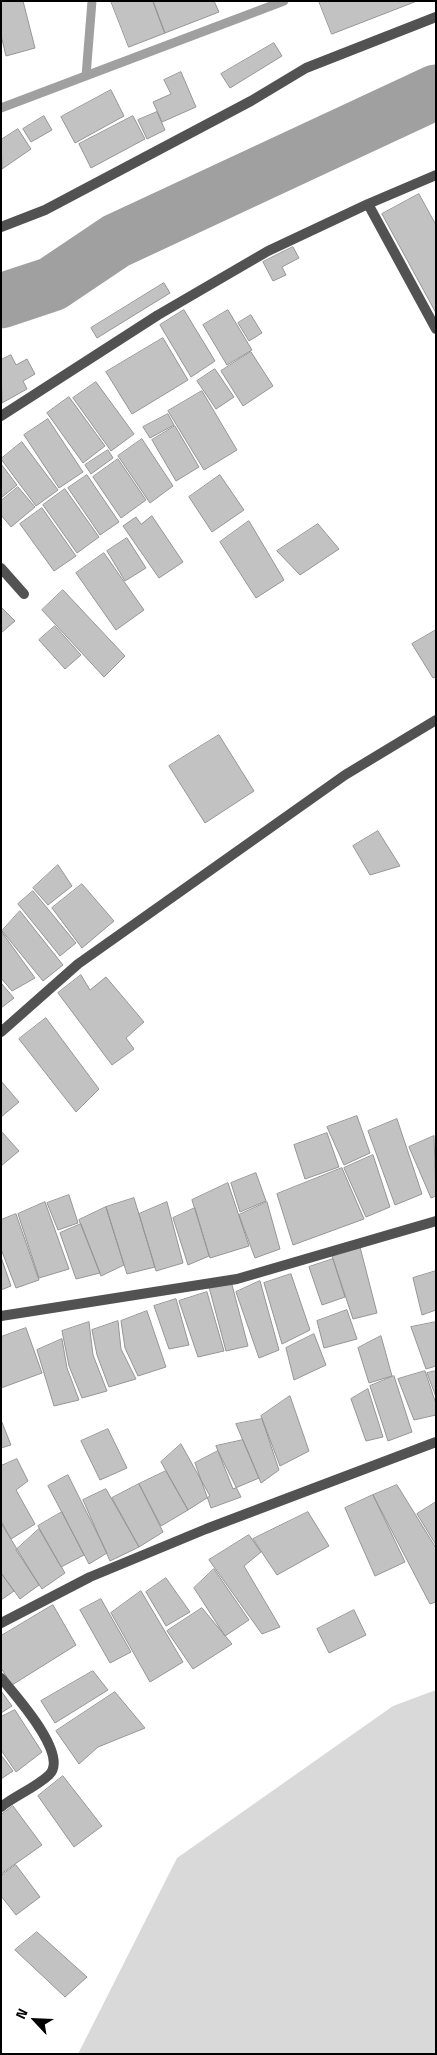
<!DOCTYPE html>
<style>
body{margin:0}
#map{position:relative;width:437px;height:2055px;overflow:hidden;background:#fff;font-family:"Titillium Web",sans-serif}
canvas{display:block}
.frame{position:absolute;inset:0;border:2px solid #000;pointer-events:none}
.north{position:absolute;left:10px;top:1995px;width:50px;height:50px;-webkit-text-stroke:4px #fff;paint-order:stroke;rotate:295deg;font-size:14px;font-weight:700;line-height:20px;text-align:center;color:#000}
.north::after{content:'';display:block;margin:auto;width:18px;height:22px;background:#000;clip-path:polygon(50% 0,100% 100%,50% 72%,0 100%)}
</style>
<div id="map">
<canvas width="437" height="2055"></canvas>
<div class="frame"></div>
<div class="north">N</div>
</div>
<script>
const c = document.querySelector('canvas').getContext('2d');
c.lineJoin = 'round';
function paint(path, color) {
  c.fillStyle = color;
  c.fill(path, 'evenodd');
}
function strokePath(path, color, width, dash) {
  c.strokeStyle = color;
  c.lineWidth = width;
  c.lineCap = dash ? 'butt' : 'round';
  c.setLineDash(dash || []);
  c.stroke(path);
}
paint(new Path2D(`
 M436,1690V2054H78L177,1858L393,1706Z`), '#d9d9d9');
strokePath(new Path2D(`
 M86,76L92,1
 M1,108L284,1`), '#a0a0a0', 9);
strokePath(new Path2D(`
 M1,301L52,284L116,241L436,92`), '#a0a0a0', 55);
const building = new Path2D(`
 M1,1H23L35,48L6,56L1,35Z
 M111,1H153L165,33L129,47Z
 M153,1H214L219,12L165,33Z
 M319,1H417L332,34Z
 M274,43L282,56L230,88L221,74Z
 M181,72L196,107L162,122L153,102L171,94L164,80Z
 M111,90L124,116L75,143L61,117Z
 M157,112L165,130L147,139L138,120Z
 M44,116L52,130L31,142L23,129Z
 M133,116L145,139L91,168L79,144Z
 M18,129L31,149L2,169L1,140Z
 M419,194L436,225V313L382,214Z
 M293,247L299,258L282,267L286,275L273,281L263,262Z
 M164,283L170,293L97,338L91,328Z
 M184,310L215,361L191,377L160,325Z
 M228,310L252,350L227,365L203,325Z
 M251,315L262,333L249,341L238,323Z
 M163,338L188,380L132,414L106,372Z
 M251,352L273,386L243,406L221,371Z
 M11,355L16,365L27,359L35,374L23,381L27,389L2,403L1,360Z
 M215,369L234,397L216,409L197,381Z
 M96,382L134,434L111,451L73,398Z
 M202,391L237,450L204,470L168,411Z
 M69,397L105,446L83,463L47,413Z
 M168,414L174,425L150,438L143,427Z
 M48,419L83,472L59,488L24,435Z
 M175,426L199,467L176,481L152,440Z
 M142,439L173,486L150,503L118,456Z
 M22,442L58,490L36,506L1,459Z
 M108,450L113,458L91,474L85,465Z
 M118,459L146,500L121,518L93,477Z
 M1,464L17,485L1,498Z
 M87,475L119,522L100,535L68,488Z
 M220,475L244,510L212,532L189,497Z
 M18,487L35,507L11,527L1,515V501Z
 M65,489L99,537L77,553L43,505Z
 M42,508L76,556L54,571L20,524Z
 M152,516L183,562L159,578L123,526L136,517L141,524Z
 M249,521L284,580L256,598L220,542Z
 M318,524L339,549L300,575L277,551Z
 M127,538L146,568L125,581L107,551Z
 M104,553L144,610L116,630L76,573Z
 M63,590L125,656L104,677L42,610Z
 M1,607L15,621L1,633Z
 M55,626L81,655L65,669L39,640Z
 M436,630V677L433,678L412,644Z
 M219,735L254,791L205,823L169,766Z
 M378,831L400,866L370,875L353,846Z
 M58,865L72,886L48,905L33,888Z
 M82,884L114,921L82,948L52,908Z
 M33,891L76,943L60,956L18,904Z
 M20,911L63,965L43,981L2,931Z
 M1,931L35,978L12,991L1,978Z
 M81,975L90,990L106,977L144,1022L126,1038L134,1049L112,1065L58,993Z
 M1,983L14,998L1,1008Z
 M46,1018L99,1089L76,1112L19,1039Z
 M1,1081L19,1102L1,1117Z
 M357,1116L370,1153L344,1165L327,1127Z
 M397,1119L422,1194L395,1205L368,1131Z
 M1,1131L19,1151L1,1166Z
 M327,1133L339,1167L305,1179L294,1145Z
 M434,1136L436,1196L431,1198L409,1147Z
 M373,1155L390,1207L366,1217L344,1168Z
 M342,1168L364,1219L293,1245L277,1194Z
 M256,1173L266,1201L240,1212L231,1183Z
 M228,1183L249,1246L210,1258L192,1200Z
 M69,1195L78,1223L58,1230L47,1203Z
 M134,1198L155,1267L127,1274L106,1207Z
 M45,1202L69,1269L39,1278L18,1214Z
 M167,1202L183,1263L156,1271L139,1214Z
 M267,1202L280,1249L255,1258L239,1215Z
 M106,1207L124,1265L101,1276L79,1220Z
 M195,1208L209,1256L188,1265L173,1218Z
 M16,1214L39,1280L16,1288L1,1249V1220Z
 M81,1224L100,1273L76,1279L60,1233Z
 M360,1247L377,1313L353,1319L332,1256Z
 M1,1257L11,1286L1,1290Z
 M333,1259L345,1297L322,1305L309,1267Z
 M436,1271V1310L422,1315L413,1278Z
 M291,1274L310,1330L282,1344L264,1283Z
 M231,1281L248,1346L226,1351L209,1287Z
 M260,1281L279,1350L259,1358L236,1292Z
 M207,1292L224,1351L198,1357L179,1301Z
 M176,1299L189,1345L169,1349L154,1306Z
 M347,1310L357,1339L324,1348L317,1321Z
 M147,1311L166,1367L138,1376L125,1348L121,1321Z
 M118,1321L121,1349L136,1379L109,1387L97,1355L92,1330Z
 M89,1322L93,1355L107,1391L82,1398L69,1366L62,1331Z
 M436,1322V1366L426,1369L411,1327Z
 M26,1328L42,1373L1,1388V1337Z
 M314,1334L326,1365L294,1380L286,1348Z
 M381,1336L392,1376L369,1383L358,1348Z
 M62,1339L67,1368L79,1400L54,1406L37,1350Z
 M425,1371L436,1404V1415L414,1420L398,1379Z
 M436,1371V1397L427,1373Z
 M394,1376L412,1432L388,1441L370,1386Z
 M368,1389L383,1437L366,1441L351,1399Z
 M290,1396L309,1451L280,1466L261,1416Z
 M262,1419L279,1470L261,1483L236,1424Z
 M1,1420L11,1445L1,1448Z
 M108,1429L127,1468L100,1480L81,1441Z
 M243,1440L259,1478L233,1489L216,1446Z
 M181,1444L210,1496L188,1510L161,1462Z
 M218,1451L241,1497L211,1508L195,1463Z
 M17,1459L28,1481L16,1490L35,1524L11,1539L1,1521V1466Z
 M166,1471L188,1510L161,1526L139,1484Z
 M68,1475L107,1553L89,1564L48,1486Z
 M139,1484L163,1532L139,1547L112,1498Z
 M397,1485L436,1548V1602L430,1604L373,1495Z
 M106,1489L139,1547L110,1561L83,1500Z
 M373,1495L405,1562L375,1576L345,1508Z
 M436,1502V1545L417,1514Z
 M62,1512L84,1555L61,1567L38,1526Z
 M308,1512L329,1546L277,1575L253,1539Z
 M1,1523L39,1585L20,1599L1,1573Z
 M39,1529L65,1573L42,1589L16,1550Z
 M249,1535L261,1552L244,1566L280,1627L262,1634L209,1560Z
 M214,1569L249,1620L225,1636L194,1588Z
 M1,1573L14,1591L1,1600Z
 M166,1578L190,1612L166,1626L146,1592Z
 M141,1591L183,1662L150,1682L111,1613Z
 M101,1599L131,1652L110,1663L80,1610Z
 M53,1605L76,1645L12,1685L1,1668V1636Z
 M202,1608L232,1644L193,1669L167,1631Z
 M354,1610L366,1635L329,1653L317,1629Z
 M93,1671L108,1690L55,1723L41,1701Z
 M1,1691L12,1706L1,1713Z
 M115,1692L145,1728L98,1747L79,1764L56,1731Z
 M15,1710L42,1752L16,1772L1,1750V1717Z
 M1,1755L13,1771L1,1779Z
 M63,1776L102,1826L74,1847L38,1796Z
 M13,1806L42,1845L1,1874V1815Z
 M16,1865L40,1897L16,1915L1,1896V1876Z
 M37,1932L87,1977L65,1997L15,1950Z`);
paint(building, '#c2c2c2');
strokePath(building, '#969696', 1);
strokePath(new Path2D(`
 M368,204L436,175
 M1,227L45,210L251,101L306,68L436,17
 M1,416L158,315L268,251L368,204L436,329
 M1,568L24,594
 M1,1032L78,964L345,775L436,720
 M1,1316L237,1279L436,1221
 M1,1623L90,1577L206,1529L436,1442
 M1,1678C15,1695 70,1755 49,1775C35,1788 16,1795 1,1807`), '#525252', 10);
</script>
